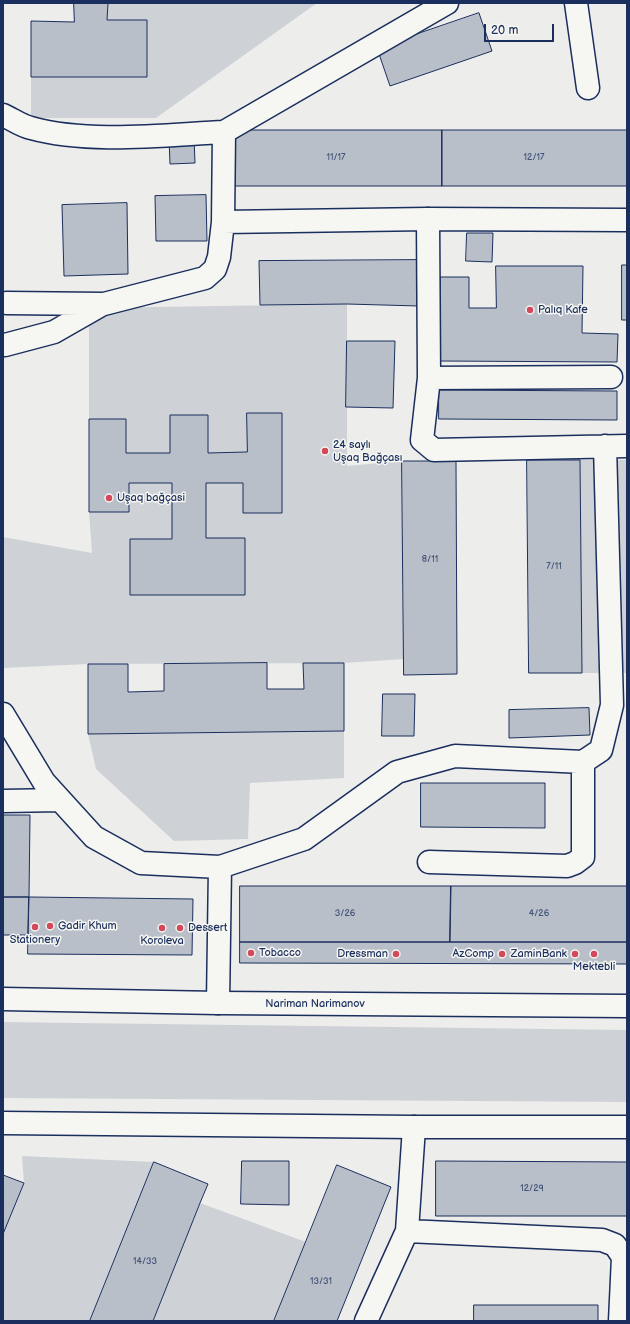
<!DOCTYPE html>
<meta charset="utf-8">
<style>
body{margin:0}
#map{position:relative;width:630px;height:1324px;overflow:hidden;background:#edeeec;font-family:"Balsamiq Sans",sans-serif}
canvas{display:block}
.frame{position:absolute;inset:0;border:4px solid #1b2f5e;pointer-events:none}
.scale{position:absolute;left:484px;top:24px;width:70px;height:18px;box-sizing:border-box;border:2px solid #1b2f5e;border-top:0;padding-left:5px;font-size:12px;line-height:14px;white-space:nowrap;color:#1b2f5e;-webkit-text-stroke:3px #f6f6f2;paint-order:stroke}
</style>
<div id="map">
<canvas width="630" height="1324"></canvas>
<div class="frame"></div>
<div class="scale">20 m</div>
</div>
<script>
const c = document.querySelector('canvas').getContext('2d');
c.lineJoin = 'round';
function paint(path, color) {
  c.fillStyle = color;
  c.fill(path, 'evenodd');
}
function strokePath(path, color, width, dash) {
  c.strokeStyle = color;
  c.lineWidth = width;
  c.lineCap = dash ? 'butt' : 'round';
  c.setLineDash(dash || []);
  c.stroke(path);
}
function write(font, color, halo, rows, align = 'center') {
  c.font = font + ' "Balsamiq Sans",sans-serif';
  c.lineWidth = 3;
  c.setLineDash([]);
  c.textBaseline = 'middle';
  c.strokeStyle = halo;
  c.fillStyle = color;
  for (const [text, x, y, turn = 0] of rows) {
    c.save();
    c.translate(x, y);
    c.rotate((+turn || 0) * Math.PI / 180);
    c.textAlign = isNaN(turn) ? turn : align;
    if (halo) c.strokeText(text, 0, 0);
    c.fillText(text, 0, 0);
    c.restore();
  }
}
paint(new Path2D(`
 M108,3H317L156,118H31V77H147V21L107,20Z
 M347,304V466L402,461L404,659L344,663L88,664L3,668V537L92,553L89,512L129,483H172V539H130V595H245V538H206V483H243V513H282V413H247V452L208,453V416L170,453H126V419H89V308Z
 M580,460H627V673H582Z
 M344,731V778L250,783L248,839L174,841L96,769L88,734Z
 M3,1022L627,1030V1102L3,1098Z
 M22,1156L154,1162L90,1321H3V1234L24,1183Z
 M200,1203L306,1242L274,1321H153Z`), '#ced2d7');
const building = new Path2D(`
 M74,3H108L107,20H147V77H31V21L74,22Z
 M479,13L492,51L390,86L377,48Z
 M231,130H442V186H231Z
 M442,130H627V186H442Z
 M194,138L195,163L170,164L169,139Z
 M206,195L207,241H156L155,196Z
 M127,203L128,274L64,276L62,205Z
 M467,233H493L492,262L466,261Z
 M420,260L419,306L347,304L260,305L259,261Z
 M622,265H627V320H622Z
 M496,266H583L582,333L618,334L617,362L439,361L440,277H469V308H496Z
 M347,341H395L393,408L346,407Z
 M439,390L617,391V420L439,419Z
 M247,413H282V513H243V483H206V538H245V595H130V539H172V483H129V512H89V419H126V453H170V415H208V453L247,452Z
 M527,460H580L582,673H529Z
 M402,461H456L457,674L404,675Z
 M267,663V689H304L303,663H344V731L88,734V664H128V692L164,691V664Z
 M383,694H415L414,736H382Z
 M589,708L590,735L509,738V710Z
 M421,783H545V828L421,827Z
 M3,815H30L29,897H3Z
 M240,886H451L450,942H240Z
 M451,886H627V942H450Z
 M3,897H29L28,935H3Z
 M29,897L193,899L192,955L28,954Z
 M240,942H627V964L240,963Z
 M242,1161H289V1205L241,1204Z
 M436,1161L627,1162V1216H436Z
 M154,1162L208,1184L200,1203L153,1321H90Z
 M337,1165L391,1187L337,1321H274Z
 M3,1175L24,1183L3,1234Z
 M474,1305H598V1321H474Z`);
paint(building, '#b9bfc8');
strokePath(building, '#1b2f5e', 1);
const minor = new Path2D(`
 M447,3L224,132L223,222L428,219L627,220
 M576,3L588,88
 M3,115C12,119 21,126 31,128C89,144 163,135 224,132
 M428,219L429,378L422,440L434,450L627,446
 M6,303L104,304L205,278L215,269L219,257L223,222
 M5,345L54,332L103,304
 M429,378L611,377
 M3,714L44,782L94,837L141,863L220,867L218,1003
 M3,801L60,800
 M429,862L567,866L575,863L583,857V762
 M220,867L304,839L397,772L455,756L583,762L601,750L612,705L605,446
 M407,1231L602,1240L615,1245L623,1257L620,1321
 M366,1321L407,1231L414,1127`);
const major = new Path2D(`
 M3,999L218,1003L627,1006
 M3,1123L414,1127H627`);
strokePath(minor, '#1b2f5e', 25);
strokePath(major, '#1b2f5e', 25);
strokePath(minor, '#f6f6f2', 22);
strokePath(major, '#f6f6f2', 22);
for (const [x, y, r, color] of [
 [530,310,4,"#d1495b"],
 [325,451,4,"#d1495b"],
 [109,498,4,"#d1495b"],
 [50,926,4,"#d1495b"],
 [35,927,4,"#d1495b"],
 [162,928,4,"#d1495b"],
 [180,928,4,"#d1495b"],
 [251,953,4,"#d1495b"],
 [396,954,4,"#d1495b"],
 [502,954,4,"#d1495b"],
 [575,954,4,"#d1495b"],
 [594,954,4,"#d1495b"]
]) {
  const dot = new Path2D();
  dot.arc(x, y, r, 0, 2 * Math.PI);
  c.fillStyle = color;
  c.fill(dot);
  strokePath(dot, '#f6f6f2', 1.5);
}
write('9px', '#425378', null, [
 ["11/17",336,158],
 ["12/17",534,158],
 ["8/11",430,560],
 ["7/11",554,567],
 ["3/26",345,914],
 ["4/26",539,914],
 ["12/29",532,1189],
 ["14/33",145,1262],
 ["13/31",321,1282]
]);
write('11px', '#1b2f5e', '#f6f6f2', [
 ["Palıq Kafe",538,310],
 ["24 saylı",333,445],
 ["Uşaq Bağçası",333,458],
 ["Uşaq bağçasi",117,498],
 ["Gadir Khum",58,926],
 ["Dessert",188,928],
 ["Stationery",35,940,"center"],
 ["Koroleva",162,941,"center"],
 ["Tobacco",259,953],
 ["Dressman",388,954,"right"],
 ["AzComp",494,954,"right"],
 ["ZaminBank",567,954,"right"],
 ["Mektebli",594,967,"center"]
], 'left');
write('11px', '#1b2f5e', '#f6f6f2', [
 ["Nariman Narimanov",315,1004]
]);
</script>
